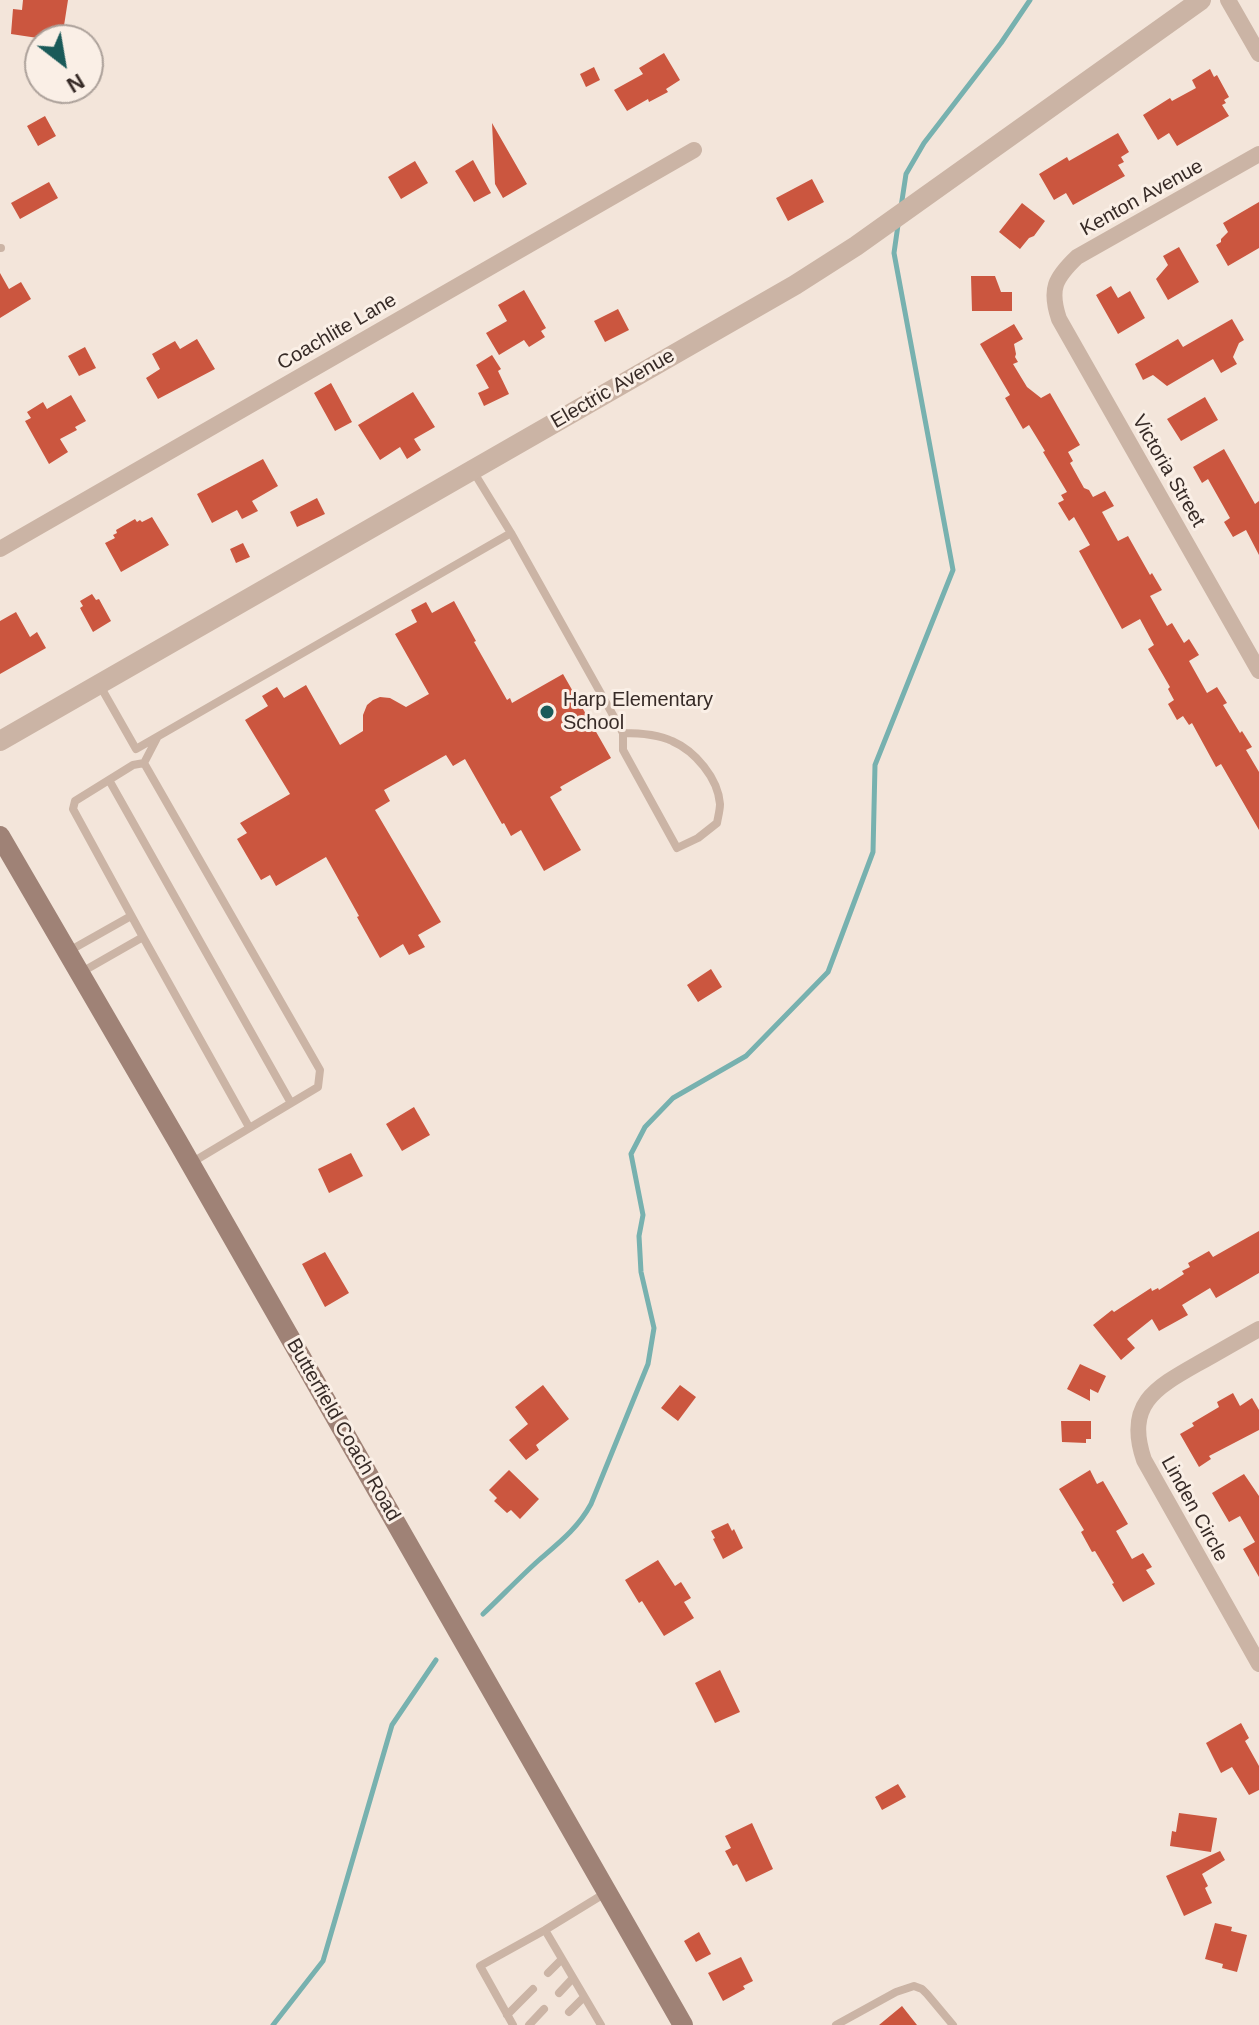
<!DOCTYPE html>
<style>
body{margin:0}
#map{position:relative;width:1259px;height:2025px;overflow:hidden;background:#f3e5da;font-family:Helvetica,sans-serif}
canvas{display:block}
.north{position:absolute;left:24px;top:24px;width:80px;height:80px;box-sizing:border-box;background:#faefe6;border:2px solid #aca19a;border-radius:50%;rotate:149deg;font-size:22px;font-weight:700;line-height:32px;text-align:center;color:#372b27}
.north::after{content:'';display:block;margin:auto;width:28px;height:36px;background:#1a5a59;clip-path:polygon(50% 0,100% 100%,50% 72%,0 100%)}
</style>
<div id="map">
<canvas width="1259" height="2025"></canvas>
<div class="north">N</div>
</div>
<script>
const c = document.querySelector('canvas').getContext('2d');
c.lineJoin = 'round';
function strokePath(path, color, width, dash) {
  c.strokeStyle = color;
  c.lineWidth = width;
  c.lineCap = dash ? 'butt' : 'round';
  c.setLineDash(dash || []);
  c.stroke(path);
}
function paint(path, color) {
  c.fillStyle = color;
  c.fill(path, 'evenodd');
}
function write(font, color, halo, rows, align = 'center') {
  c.font = font + ' Helvetica,sans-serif';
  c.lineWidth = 6;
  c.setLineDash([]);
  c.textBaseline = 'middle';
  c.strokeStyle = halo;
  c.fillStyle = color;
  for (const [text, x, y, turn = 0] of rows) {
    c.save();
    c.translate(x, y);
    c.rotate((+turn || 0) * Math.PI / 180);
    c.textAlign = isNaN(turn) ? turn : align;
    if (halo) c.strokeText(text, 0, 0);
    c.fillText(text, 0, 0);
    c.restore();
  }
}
strokePath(new Path2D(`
 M901,207L906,174L924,143L1001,43L1030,0
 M483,1614C502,1596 520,1577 539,1560C560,1542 578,1528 591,1504L648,1364L654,1328L641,1272L639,1236L643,1215L631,1154L645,1127L673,1098L746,1056L828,972L873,852L875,765L953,570L894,253L898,225
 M273,2025L323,1961L392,1725L436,1660`), '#77b1af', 5);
paint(new Path2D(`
 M23,0H68L63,32H56V36H52L51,40L11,34L13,9L22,10Z
 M664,53L680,80L666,89L668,92L649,102L648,99L627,111L614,90L643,74L639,68Z
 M594,67L600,80L586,87L580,74Z
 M1210,69L1214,77L1217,75L1229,97L1224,100L1226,103L1222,105L1229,116L1177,146L1169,133L1158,140L1143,115L1170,98L1172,101L1196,88L1192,80Z
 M45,116L56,136L38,146L27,126Z
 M492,123L527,184L503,198L495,184Z
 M1118,133L1129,152L1121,157L1124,162L1118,165L1125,176L1073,205L1066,193L1054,200L1039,174L1067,157L1069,161Z
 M473,160L491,193L474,202L455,171Z
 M415,161L428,183L401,199L388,177Z
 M812,179L824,202L788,221L776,198Z
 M49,182L58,198L20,219L11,203Z
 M1259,202V248L1228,266L1216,245L1221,242V239L1228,232L1223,223Z
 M1022,203L1045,221L1034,236L1029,238L1020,249L999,232Z
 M1179,247L1199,282L1168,300L1156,279L1168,265L1163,256Z
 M0,273L9,289L21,282L31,299L0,318Z
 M971,276H995L1001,292H1012V311H972Z
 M1111,286L1118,298L1130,291L1145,318L1118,334L1096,295Z
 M524,290L546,328L541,331L545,337L529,347L524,340L499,355L486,333L507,321L498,305Z
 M618,309L629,330L605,342L594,321Z
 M1232,319L1244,340L1239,343L1233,357L1237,364L1221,373L1213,359L1167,386L1153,375L1143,380L1135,364L1178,339L1183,347Z
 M1014,324L1023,339L1014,344L1016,354L1015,357L1018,362L1013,364L1027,387L1041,398L1050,393L1080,445L1068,452L1073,461L1070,463L1084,488L1089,490L1093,497L1105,491L1114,506L1102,512L1118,541L1128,536L1150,575L1152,573L1162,590L1150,596L1167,626L1172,623L1184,643L1189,639L1199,655L1189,661L1207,693L1217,687L1227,703L1223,705L1240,733L1242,731L1252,747L1246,750L1259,772V830L1221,764L1216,767L1192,723L1189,725L1183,716L1177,720L1168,704L1174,700L1168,689L1170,687L1148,649L1154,645L1140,619L1122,629L1079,551L1090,545L1074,517L1069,521L1058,503L1064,500L1061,495L1067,492L1043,452L1045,451L1029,425L1023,429L1005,398L1010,395L980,344Z
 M197,339L215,369L158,399L146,378L160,369L152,354L175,341L180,349Z
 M85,347L96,368L79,376L68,356Z
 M492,355L501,369L498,371L509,394L484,406L478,393L489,388L476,365Z
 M331,383L352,422L335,431L314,393Z
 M413,392L435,427L414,439L421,450L407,459L400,447L380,460L358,425Z
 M71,395L86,421L75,427L77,430L60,439L68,452L49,464L25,421L31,418L27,412L43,402L47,409Z
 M1205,397L1218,420L1181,441L1167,419Z
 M1224,449L1255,504L1259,501V555L1246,530L1233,537L1224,522L1230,518L1208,479L1202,483L1193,467Z
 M263,459L278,486L252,501L258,511L242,519L237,510L212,523L197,494Z
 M317,498L325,514L297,527L290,512Z
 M152,517L169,545L121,572L105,543L115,538L113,535L117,533L116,530L135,519L137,522L140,520L142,522Z
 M243,543L250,557L236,563L230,549Z
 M92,594L96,600L99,599L111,621L93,632L80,608L83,606L80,601Z
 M454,601L476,641L474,642L507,700L510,698L512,703L563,674L611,758L560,787L562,790L550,797L581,850L544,871L521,830L511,836L504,823L502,824L465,759L453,766L446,755L384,790L390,801L375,810L441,922L418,935L425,947L409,955L403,944L380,958L357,917L359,916L326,857L276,886L270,875L261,880L237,839L247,833L240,823L290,794L245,720L268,706L262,696L277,687L284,698L306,685L340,745L363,731V715L367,705L373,700L380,697L390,698L406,707L429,694L395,634L417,622L411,610L426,602L432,613Z
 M16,612L30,637L37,632L46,648L0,674V621Z
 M711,969L722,987L698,1002L687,985Z
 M414,1107L430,1135L402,1151L386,1124Z
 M351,1153L363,1176L329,1193L318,1169Z
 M1259,1231V1273L1216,1298L1210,1288L1182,1305L1188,1315L1159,1331L1152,1319L1127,1339L1135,1348L1121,1360L1093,1325L1112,1310L1114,1312L1151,1288L1152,1291L1158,1288L1159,1290L1184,1274L1182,1271L1190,1267L1188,1263L1209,1251L1213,1257Z
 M325,1252L349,1293L325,1307L302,1264Z
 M1080,1364L1106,1376L1098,1393L1090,1389V1401L1067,1389Z
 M543,1385L569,1419L536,1445L539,1450L526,1460L509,1440L528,1424L515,1407Z
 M680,1385L696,1397L678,1421L661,1408Z
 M1233,1393L1240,1406L1252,1398L1259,1410V1430L1209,1456L1211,1459L1199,1467L1180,1434L1194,1426L1192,1423L1219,1407L1217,1402Z
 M1061,1421H1091V1439H1086V1443L1062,1442Z
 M509,1470L539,1499L520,1519L511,1510L507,1513L494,1501L497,1498L489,1490Z
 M1090,1470L1097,1484L1103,1481L1128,1524L1116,1531L1132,1559L1143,1553L1152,1567L1146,1570L1155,1584L1123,1602L1112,1584L1114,1583L1095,1551L1092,1552L1081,1532L1084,1530L1059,1489Z
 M1244,1474L1259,1496V1577L1243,1549L1255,1542L1240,1516L1229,1522L1212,1493Z
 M728,1523L732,1531L734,1529L743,1548L723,1559L713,1539L715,1538L711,1531Z
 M658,1560L675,1586L681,1582L691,1598L684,1602L694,1618L664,1636L642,1601L639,1603L625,1580Z
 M720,1670L740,1712L715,1723L695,1683Z
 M1241,1723L1249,1738L1245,1741L1259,1766V1790L1249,1795L1232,1767L1221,1773L1206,1743Z
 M898,1784L906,1797L882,1810L875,1797Z
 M1179,1813L1217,1818L1211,1852L1170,1846L1172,1831L1176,1832Z
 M752,1823L773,1869L746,1882L737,1864L733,1866L725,1851L731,1848L725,1836Z
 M1220,1851L1225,1860L1202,1874L1208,1886L1205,1888L1212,1903L1184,1916L1166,1876Z
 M1215,1923L1232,1927L1231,1931L1247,1935L1237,1972L1222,1968L1223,1964L1205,1959Z
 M699,1932L711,1954L696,1962L684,1941Z
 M741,1957L753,1981L743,1986L745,1989L723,2001L708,1973Z
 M902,2006L917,2025H879Z`), '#cb563f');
strokePath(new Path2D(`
 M0,248H1
 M473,471L511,533L623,733V750L677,848L698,838L717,823C718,817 720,810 720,804C718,778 695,751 672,741C657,734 639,733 623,733
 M99,684L136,749L511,533
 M144,763L320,1070L318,1087L191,1163
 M144,763L157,738
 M109,780L291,1103
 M143,937L73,809L75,801L133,765L144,763
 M69,951L131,916
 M80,973L143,937L249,1127
 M545,1930L601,2025
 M548,1973L562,1959
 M559,1993L573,1978
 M569,2012L584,1997
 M507,2015L533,1989
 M513,2025L480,1966L545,1930L607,1892
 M529,2025L544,2009
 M836,2025L896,1992L914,1986L922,1989L927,1994L953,2025`), '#cbb4a5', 8);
strokePath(new Path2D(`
 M1228,0L1259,54
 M1259,154L1077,257C1055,278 1049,289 1059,319L1259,671
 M0,549L694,150
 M1259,1329C1239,1340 1219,1352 1199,1363C1155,1388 1125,1404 1144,1460L1259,1664`), '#cbb4a5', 16);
strokePath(new Path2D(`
 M0,741L795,285L856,246L1201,0`), '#cbb4a5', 20);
strokePath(new Path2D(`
 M0,836L178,1142L683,2025`), '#9f8276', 20);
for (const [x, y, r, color] of [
 [547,712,8,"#1a5a59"]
]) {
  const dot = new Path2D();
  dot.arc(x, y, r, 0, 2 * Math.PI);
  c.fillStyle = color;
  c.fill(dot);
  strokePath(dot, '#faefe6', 3);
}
write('20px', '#372b27', '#faefe6', [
 ["Kenton Avenue",1142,198,-29],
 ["Coachlite Lane",337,332,-30],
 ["Electric Avenue",613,389,-30],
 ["Victoria Street",1168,471,60],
 ["Butterfield Coach Road",343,1430,60],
 ["Linden Circle",1194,1509,61]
]);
write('20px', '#372b27', '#faefe6', [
 ["Harp Elementary",563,700],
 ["School",563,723]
], 'left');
</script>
